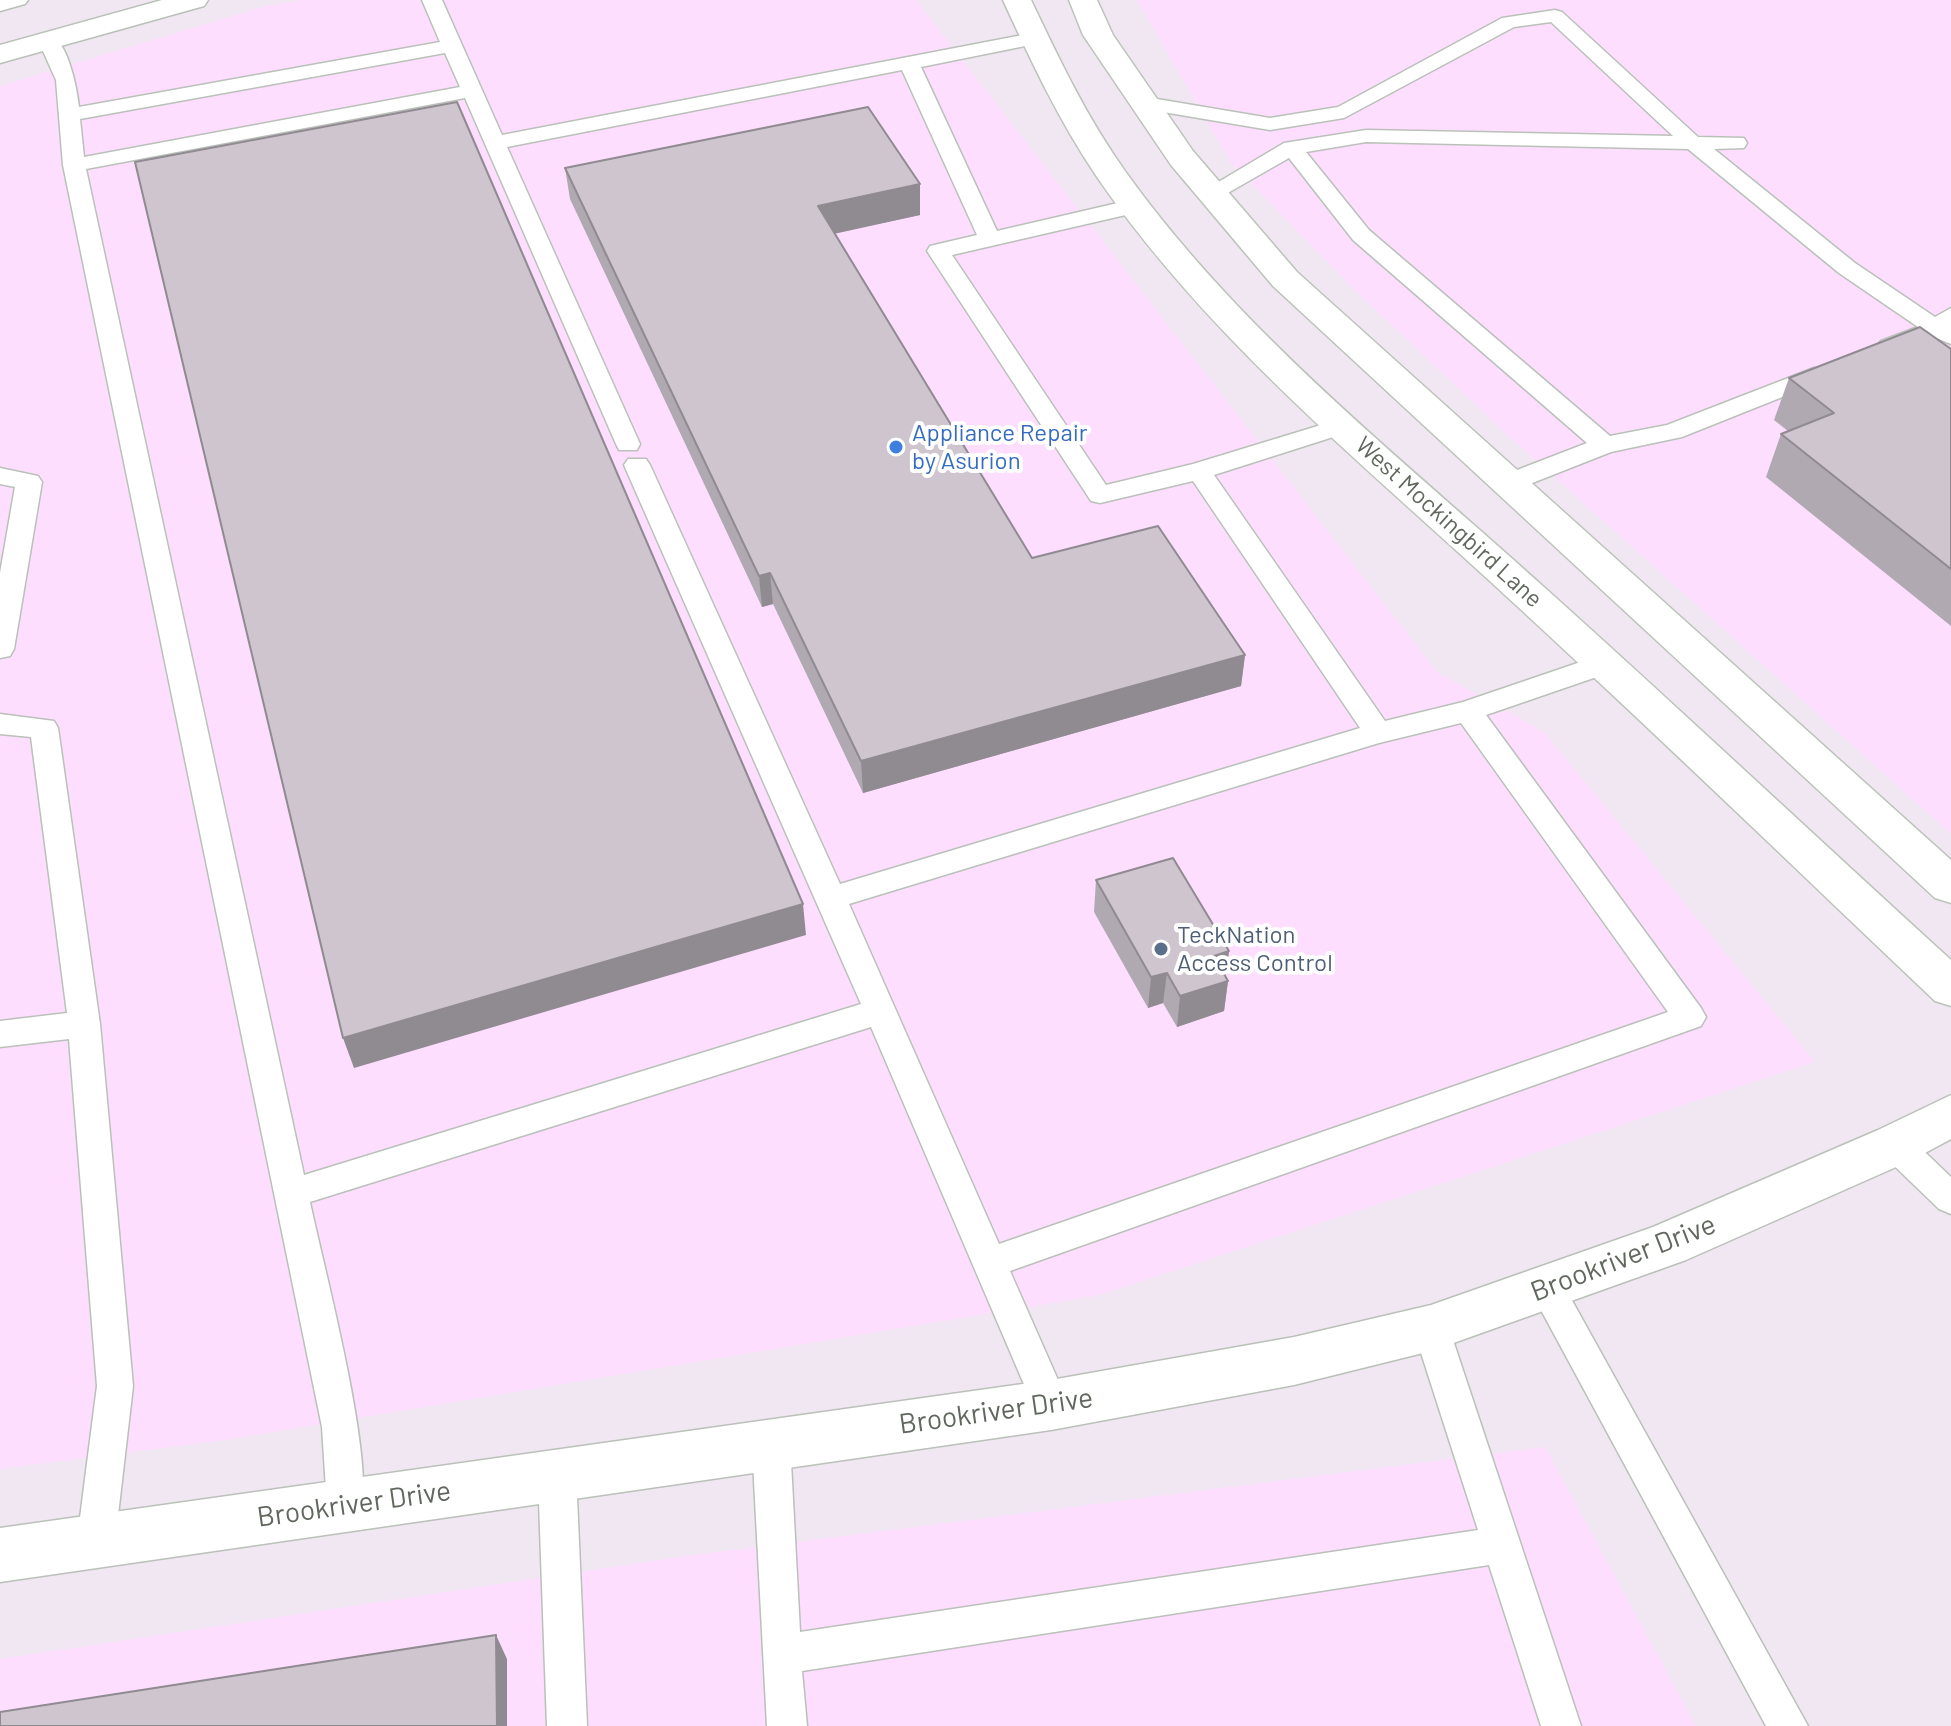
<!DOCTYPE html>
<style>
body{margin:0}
canvas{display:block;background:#f1e7f2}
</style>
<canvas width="1951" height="1726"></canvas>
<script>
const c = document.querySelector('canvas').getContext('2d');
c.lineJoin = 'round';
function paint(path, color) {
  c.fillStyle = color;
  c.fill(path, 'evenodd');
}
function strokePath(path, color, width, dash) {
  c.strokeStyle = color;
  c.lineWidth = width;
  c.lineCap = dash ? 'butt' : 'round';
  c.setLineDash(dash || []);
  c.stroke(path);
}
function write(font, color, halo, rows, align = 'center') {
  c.font = font + ' Barlow,sans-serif';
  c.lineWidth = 8;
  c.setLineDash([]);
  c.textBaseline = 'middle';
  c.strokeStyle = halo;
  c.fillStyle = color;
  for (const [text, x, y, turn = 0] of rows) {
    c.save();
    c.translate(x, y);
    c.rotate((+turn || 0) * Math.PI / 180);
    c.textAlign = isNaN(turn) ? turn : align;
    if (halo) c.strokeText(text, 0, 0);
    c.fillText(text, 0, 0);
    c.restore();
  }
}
paint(new Path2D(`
 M302,0H916L1437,672L1544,732L1815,1062L1096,1296L225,1440L0,1469V86L266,6Z
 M1137,0H1951V834L1499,427L1357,292L1231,163Z
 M1545,1447L1696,1726H0V1659L686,1556Z`), '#fedeff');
const service = new Path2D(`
 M0,0H28L25,4L0,11Z
 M422,0H442L502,135L1033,33L1040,35L1043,39L1040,43L921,67L997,231L1135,199L1146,206L1143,211L952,255L1106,485L1193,464L1334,421H1352L1355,426L1352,431L1214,475L1385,721L1463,702L1604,654L1614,657L1618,664L1614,671L1486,715L1701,1008L1706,1017L1701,1026L1010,1271L1069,1405L1064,1417L1051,1422L1038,1417L871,1027L310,1202C322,1261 379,1472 359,1518L346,1523L333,1518L327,1505L322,1427L63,165L56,80L38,40L48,34C68,39 77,89 79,107L440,42ZM445,53L460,87L84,157L80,119ZM902,70L977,235L930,246L927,251L1091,501L1100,503L1193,481L1360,728L840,884L650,465L646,459H628L624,465L861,1004L304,1175L86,169L465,98L616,444L619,450H637L640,444L507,147ZM1461,723L1668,1012L999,1244L849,904L1379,743Z
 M1555,10L1562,12L1698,137L1744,138L1747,143L1744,148L1714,149L1855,263L1935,317L1951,308V344L1934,337L1897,351H1881L1877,346L1881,341L1918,327L1839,273L1688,149L1366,142L1306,152L1369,230L1610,436L1667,425L1814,368H1830L1834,373L1830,378L1682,437L1611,452L1517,489H1499L1495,483L1499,477L1587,443L1353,240L1289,158L1219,198H1203L1200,193L1284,143L1366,130L1673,136L1551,22L1514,27L1344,118L1270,130L1145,109L1135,103L1145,97L1270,118L1338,107L1502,18Z
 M0,468L38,476L42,482L14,649L10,656L0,658V573L15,487L0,484Z
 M0,714L54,721L58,728L100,1024L133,1386L115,1541L110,1554L96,1559L82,1554L77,1541L97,1386L69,1039L0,1047V1021L67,1013L31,737L0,734Z
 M1895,1131L1907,1135L1951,1177V1214L1939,1209L1883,1155L1878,1145L1883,1135Z
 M1547,1272L1559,1277L1808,1726H1766L1535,1299L1529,1288L1535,1277Z
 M1431,1312L1444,1317L1449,1328L1581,1726H1541L1489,1565L802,1671L807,1726H767L752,1443L758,1431L771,1426L784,1431L790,1443L800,1632L1478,1530L1413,1328L1418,1317Z
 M557,1456L570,1462L576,1474L587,1726H547L538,1474L544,1462Z`);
const minor = new Path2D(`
 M162,0H208L204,6L0,63V45Z`);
const tertiary = new Path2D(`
 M1951,1095V1139L1912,1160L1686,1260L1431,1351L1294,1385L1051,1430L0,1582V1528L1051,1380L1294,1337L1431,1305L1653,1227L1878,1130Z`);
const secondary = new Path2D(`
 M1003,0H1031C1059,59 1087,118 1125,171C1240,332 1398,455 1544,587C1681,710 1815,836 1951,960V1006L1935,1001C1796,869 1658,736 1517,606C1371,470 1211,343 1097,177C1059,121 1031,61 1003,0Z
 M1069,0H1097L1113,35L1193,151L1297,272L1951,860V903L1935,898L1273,286L1171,165L1083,35Z`);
strokePath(service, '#bac1b9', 3);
strokePath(minor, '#bac1b9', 3);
strokePath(tertiary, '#bac1b9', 3);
strokePath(secondary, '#bcc3ba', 3);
paint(service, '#fff');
paint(minor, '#fff');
paint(tertiary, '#fff');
paint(secondary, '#fff');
paint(new Path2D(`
 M565,168L920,215L835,233L1032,558L1245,655L1241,686L863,793L773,604L762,607L570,199Z
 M1951,349V626L1766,477L1781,434L1788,431L1774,420L1789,378Z
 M1096,880L1229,951L1225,976L1228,981L1224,1011L1177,1027L1163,1003L1148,1008L1094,912Z`), '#b1a9b2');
paint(new Path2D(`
 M920,184V215L820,237L818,206Z
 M770,573L773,604L762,607L759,576Z
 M1245,655L1241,686L863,793L861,761Z
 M803,904L806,935L354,1068L343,1038Z
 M1229,951L1225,982L1228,981L1224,1011L1177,1027L1180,996L1214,956Z
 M1167,973L1163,1003L1148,1008L1151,977Z
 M496,1635L507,1659V1726H497Z`), '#908a91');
const building = new Path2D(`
 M457,102L803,904L343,1038L135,162Z
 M868,107L920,184L818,206L1032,558L1158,526L1245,655L861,761L770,573L759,576L565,168Z
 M1920,327L1951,349V569L1781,434L1834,413L1789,378Z
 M1173,858L1229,951L1214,956L1228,981L1180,996L1167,973L1151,977L1096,880Z
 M496,1635L497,1726H0V1712Z`);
paint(building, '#cec5cf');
strokePath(building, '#908a91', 2);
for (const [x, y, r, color] of [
 [896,447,8,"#3f7fe0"],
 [1161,949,8,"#5c6f8a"]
]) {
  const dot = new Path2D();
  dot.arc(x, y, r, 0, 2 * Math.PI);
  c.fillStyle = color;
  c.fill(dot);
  strokePath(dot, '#fff', 3);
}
write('24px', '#366cbe', '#fff', [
 ["Appliance Repair",912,433],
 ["by Asurion",912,461]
], 'left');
write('24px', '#60685e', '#fff', [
 ["West Mockingbird Lane",1449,522,42]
]);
write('24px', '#4e5e75', '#fff', [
 ["TeckNation",1177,935],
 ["Access Control",1177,963]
], 'left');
write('28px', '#60685e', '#fff', [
 ["Brookriver Drive",1623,1258,-21],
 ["Brookriver Drive",996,1411,-8],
 ["Brookriver Drive",354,1504,-8]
]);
</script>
